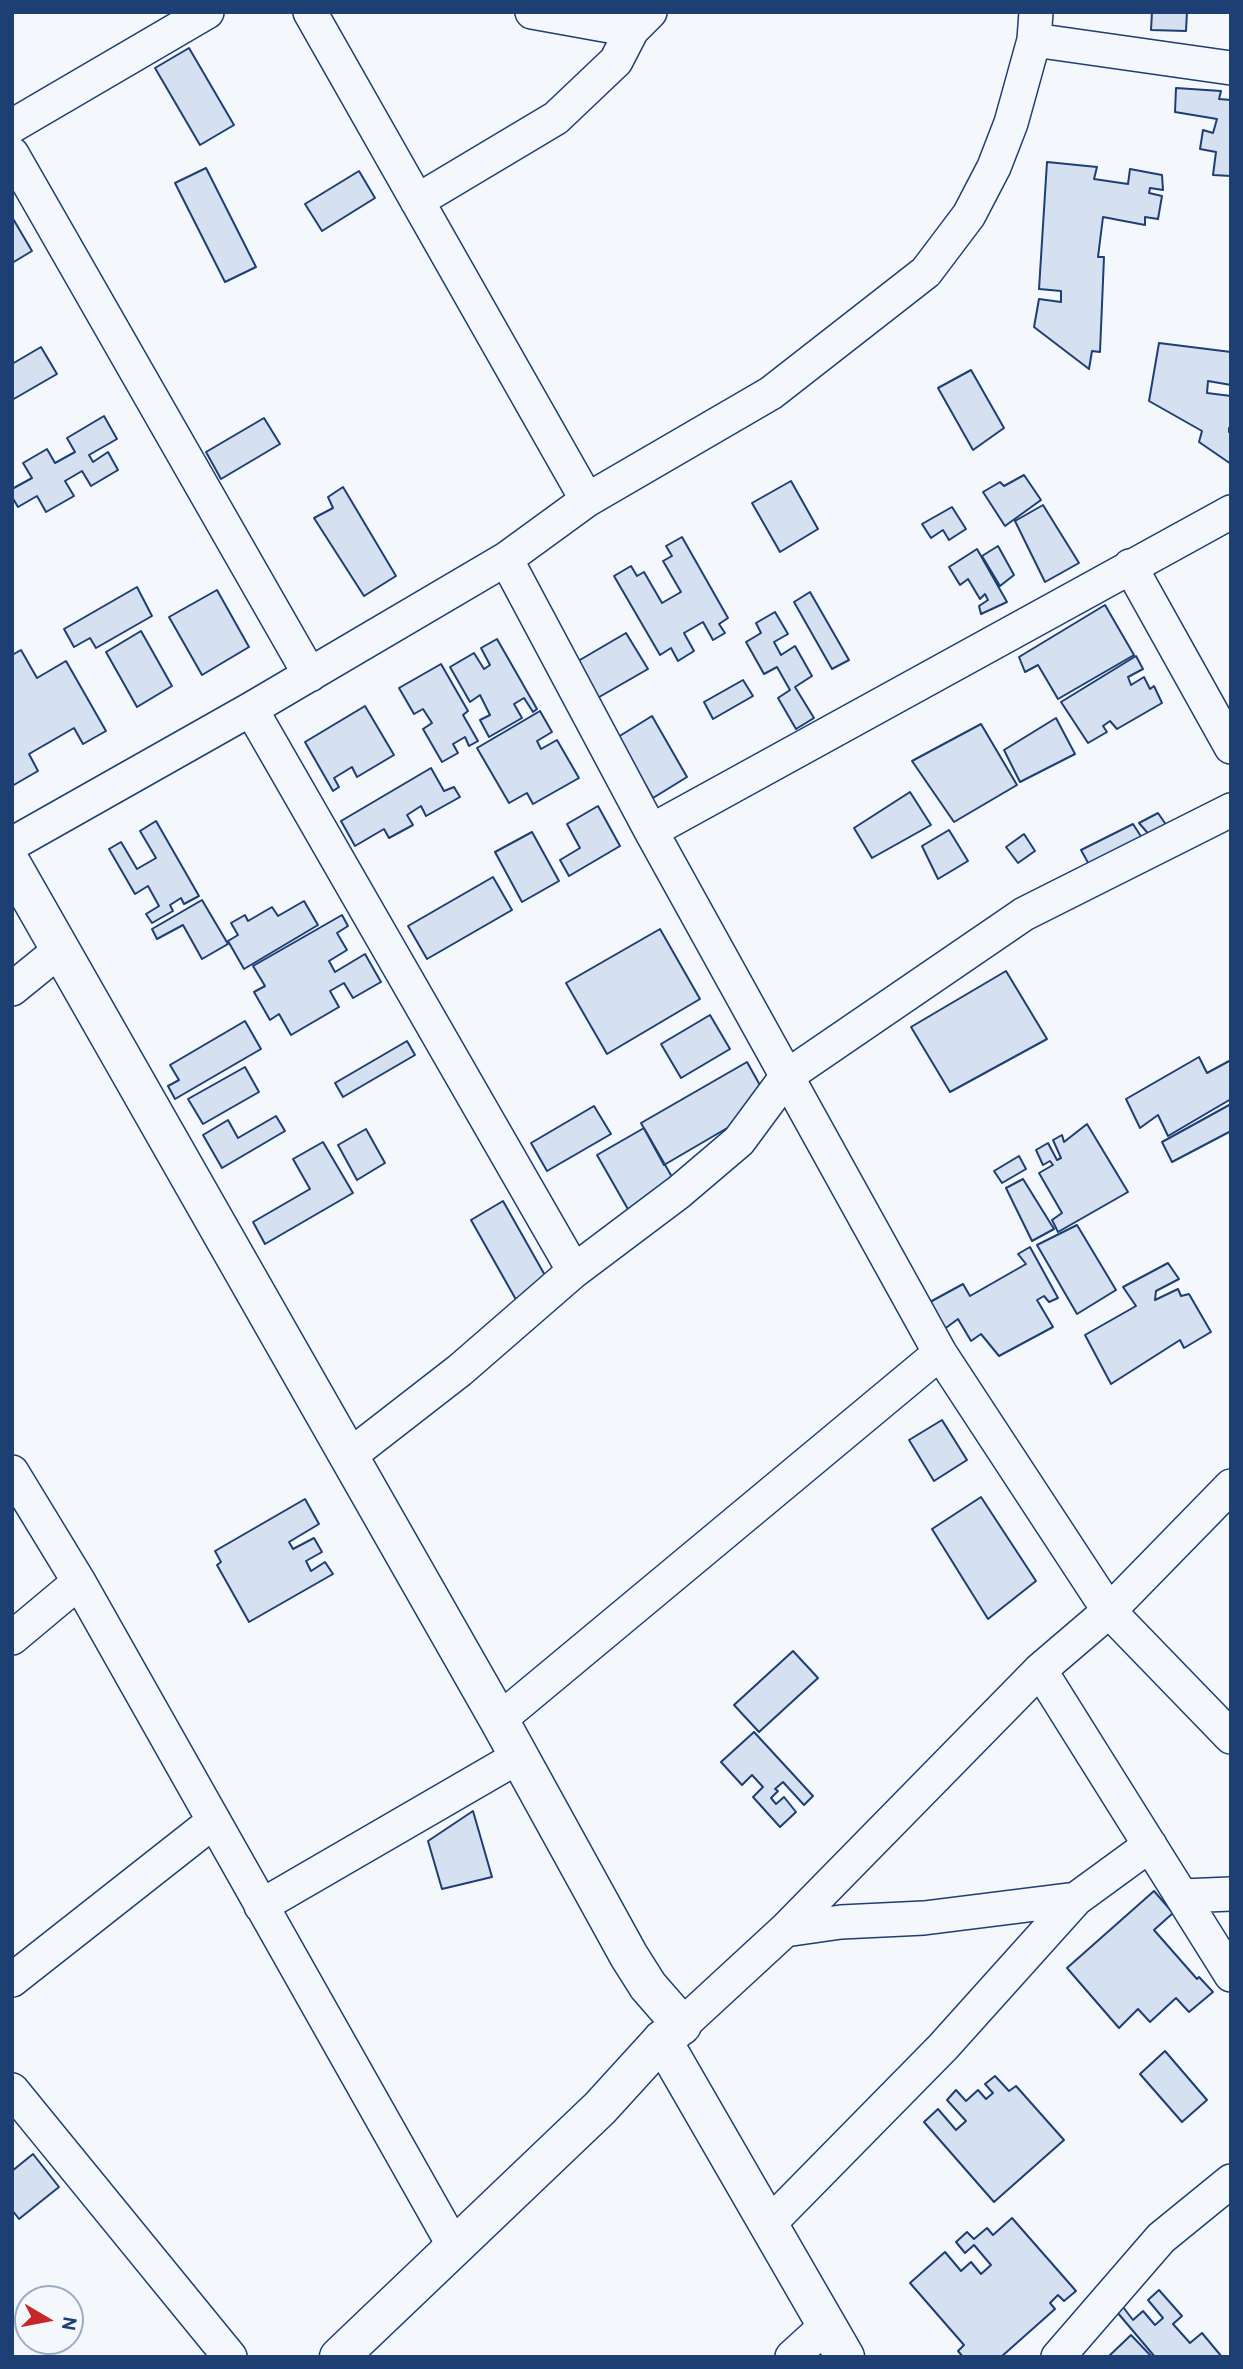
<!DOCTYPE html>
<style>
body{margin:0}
#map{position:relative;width:1243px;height:2369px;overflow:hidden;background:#f4f7fb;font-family:Overpass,sans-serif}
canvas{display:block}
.frame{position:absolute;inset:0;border:14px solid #1d3f73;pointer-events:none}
.north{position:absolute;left:14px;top:2285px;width:70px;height:70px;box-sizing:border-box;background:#f4f7fb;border:2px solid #9eadc5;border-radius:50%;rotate:100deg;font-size:19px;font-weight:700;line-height:28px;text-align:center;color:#1d3f73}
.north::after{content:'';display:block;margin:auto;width:24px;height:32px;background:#c62828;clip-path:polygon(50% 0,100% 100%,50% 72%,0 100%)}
</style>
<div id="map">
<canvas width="1243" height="2369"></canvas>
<div class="frame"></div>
<div class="north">N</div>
</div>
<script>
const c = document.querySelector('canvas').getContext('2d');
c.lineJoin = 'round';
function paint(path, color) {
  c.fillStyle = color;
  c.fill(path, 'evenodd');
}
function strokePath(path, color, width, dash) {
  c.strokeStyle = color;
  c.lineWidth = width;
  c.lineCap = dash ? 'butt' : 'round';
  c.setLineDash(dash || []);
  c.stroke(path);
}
const building = new Path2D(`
 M1152,12H1187L1186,31L1151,30Z
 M189,48L234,125L200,145L155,68Z
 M1176,88L1221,91L1219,99L1231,100V176L1213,175L1216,152L1200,149L1203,130L1213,133L1217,119L1175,112Z
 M1047,162L1097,167L1094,179L1128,184L1130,169L1162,175L1163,190L1150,188L1149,193L1162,196L1158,219L1145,217V225L1103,217L1098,257H1104L1100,352L1092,351L1089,369L1034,327L1039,299L1061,302V291L1039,289Z
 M206,168L256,267L225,282L175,183Z
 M359,171L375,198L322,231L305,204Z
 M12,217L32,251L12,263Z
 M1159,343L1231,352V385L1208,381L1207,393L1231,396V428H1229V432H1231V464L1199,442L1202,431L1149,401Z
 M41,347L57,374L12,400V364Z
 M971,370L1004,428L973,450L938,388Z
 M104,416L117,439L89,455L93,462L108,452L118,470L91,486L82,471L65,481L74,496L46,512L37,496L18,507L12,497V489L32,478L23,463L47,449L55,463L75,452L67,438Z
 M264,418L280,444L221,479L206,452Z
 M1024,475L1041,500L1005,526L983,492L1000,482L1004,486Z
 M791,481L818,529L780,552L752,503Z
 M343,487L396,576L364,596L314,518L333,508L328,497Z
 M1043,505L1079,563L1045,582L1015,521Z
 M952,507L966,529L949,540L943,530L931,538L922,524Z
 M682,537L728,618L719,624L725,633L713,640L703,622L684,633L694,651L678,661L671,648L660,655L614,576L631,566L637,576L644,572L662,603L681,592L663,561L672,556L666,546Z
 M998,546L1014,575L1000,586L982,556Z
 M977,549L1007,602L981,614L979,606L988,600L985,594L980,599L968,579L960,585L949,567Z
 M137,587L152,616L96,648L90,638L74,647L64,629Z
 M217,590L249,647L202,675L169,617Z
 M810,592L849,660L832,669L794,602Z
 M1105,605L1134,655L1058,699L1038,665L1025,672L1019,657Z
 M775,612L788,634L774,642L781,655L795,646L812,676L795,687L814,718L796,729L778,698L790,690L777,667L764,674L746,642L761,633L756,623Z
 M141,631L172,686L137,707L106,652Z
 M626,633L648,669L594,700L573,664Z
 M497,639L537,709L533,712L524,698L514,704L522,718L489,737L480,720L490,715L480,695L470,702L450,667L474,653L484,669L490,665L481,648Z
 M21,650L37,678L66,661L106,731L83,744L74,728L29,754L38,771L12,786V655Z
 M1136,656L1143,669L1128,677L1131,685L1144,677L1150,689L1154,686L1162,703L1117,729L1110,721L1103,726L1107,732L1088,743L1061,702Z
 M441,664L468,711L463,715L478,741L469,746L465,737L453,744L458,753L442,762L423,729L432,723L423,709L414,714L399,688Z
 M743,680L753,696L713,719L704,702Z
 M365,706L394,755L357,777L352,767L334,778L339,787L333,791L305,742Z
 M540,711L552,732L537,741L541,749L557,740L579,778L533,804L527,793L509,803L477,748Z
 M652,716L687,777L653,798L618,737Z
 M1056,718L1075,754L1020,782L1004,750Z
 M981,724L1017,785L954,822L912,761Z
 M431,768L444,791L454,787L460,797L426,816L421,806L407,815L413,825L389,838L384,829L355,846L341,821Z
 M910,792L931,825L872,858L854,828Z
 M598,806L620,846L569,876L560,860L580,848L567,824Z
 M1158,813L1169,829L1152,838L1139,823Z
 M156,821L199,896L184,904L181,898L170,905L173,911L152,923L146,914L159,906L148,886L135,894L109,849L121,842L137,869L156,858L140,831Z
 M1133,824L1144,841L1091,868L1081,850Z
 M949,830L968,861L938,879L922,846Z
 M532,832L559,881L522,902L495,852Z
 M1024,834L1035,851L1018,863L1006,847Z
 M493,877L512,910L427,959L408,926Z
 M202,900L228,944L202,959L183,925L157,939L152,929Z
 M304,901L318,925L244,969L228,941L238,935L231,923L245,915L248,921L272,907L278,916Z
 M342,915L348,926L337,933L347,950L329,961L335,972L365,954L381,982L353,998L344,983L330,991L339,1007L291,1035L279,1014L270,1020L254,992L265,986L253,966Z
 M660,929L700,999L607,1054L566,983Z
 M1006,971L1047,1039L950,1092L911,1027Z
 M710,1015L730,1049L681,1078L661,1044Z
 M245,1021L261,1049L175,1099L168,1086L179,1080L170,1065Z
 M407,1041L415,1055L343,1097L335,1083Z
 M1199,1057L1207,1073L1231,1060V1099L1168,1136L1158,1115L1140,1128L1126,1099Z
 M747,1062L770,1103L664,1165L641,1123Z
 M245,1067L259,1092L203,1124L188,1099Z
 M1231,1104V1131L1172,1162L1162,1142Z
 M594,1106L611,1134L547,1171L531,1143Z
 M276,1116L285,1131L222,1168L203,1135L228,1120L238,1138Z
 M1087,1124L1128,1192L1058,1232L1052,1220L1062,1213L1039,1173L1053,1165L1050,1161L1043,1165L1036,1150L1048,1143L1057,1160L1061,1158L1053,1140L1062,1135L1064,1142Z
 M644,1128L680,1191L633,1218L597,1155Z
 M366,1129L385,1163L357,1180L338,1145Z
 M323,1142L353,1193L265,1244L253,1222L310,1189L293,1159Z
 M1019,1156L1026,1169L1002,1183L994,1171Z
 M1023,1179L1054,1229L1032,1241L1006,1188Z
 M503,1201L551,1286L519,1305L471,1220Z
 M1077,1225L1116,1290L1077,1314L1037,1245Z
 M1030,1247L1058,1298L1049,1302L1044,1296L1037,1300L1053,1327L999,1356L981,1334L971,1341L958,1319L943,1330L930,1302L963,1284L970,1296L1026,1264L1018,1254Z
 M1168,1263L1179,1279L1156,1291L1155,1300L1178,1289L1181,1296L1189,1294L1211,1332L1184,1348L1180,1340L1111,1384L1085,1335L1136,1306L1123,1287Z
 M942,1420L967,1460L934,1481L909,1440Z
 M981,1497L1036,1581L988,1619L932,1529Z
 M305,1499L319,1524L289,1542L293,1549L314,1538L322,1552L306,1561L311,1571L325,1562L333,1574L249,1622L217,1565L221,1562L215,1551Z
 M793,1651L818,1678L759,1732L734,1705Z
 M754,1732L813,1796L804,1805L783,1782L775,1789L778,1791L771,1798L776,1804L784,1797L796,1812L780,1827L753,1797L763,1787L752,1775L742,1785L721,1762Z
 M473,1811L492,1877L442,1889L428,1841Z
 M1154,1891L1173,1913L1154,1930L1197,1979L1199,1977L1213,1992L1189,2012L1176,1998L1150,2022L1138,2009L1119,2028L1067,1968Z
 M1165,2051L1207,2100L1182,2122L1140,2074Z
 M995,2076L1009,2091L1016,2086L1064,2140L994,2202L924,2122L938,2109L956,2130L966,2121L947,2100L956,2090L966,2101L978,2090L986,2099L993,2093L985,2084Z
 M33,2154L59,2187L19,2219L12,2210V2171Z
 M1012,2218L1076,2291L1064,2301L1058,2295L1050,2303L1055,2309L1001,2357H963L958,2351L964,2345L910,2283L945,2252L961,2271L971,2262L981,2274L991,2265L974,2245L965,2253L956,2242L967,2232L974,2239L987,2228L993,2235Z
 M1159,2290L1182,2316L1173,2324L1190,2343L1202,2333L1222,2357H1155L1117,2312L1123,2307L1133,2320L1143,2311L1155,2325L1163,2318L1148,2300Z
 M1131,2335L1152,2357H1108Z`);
paint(building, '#d5e0f0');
strokePath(building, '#1d3f73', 2);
const minor = new Path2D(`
 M310,12L587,500
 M532,12L632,30L650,12
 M1034,40L1231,68
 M12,126L207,12
 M12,154L310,675
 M417,201L556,118L616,61L632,30
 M506,559L651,831L940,1353L1109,1611L1231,1737
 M1130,566L1231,747
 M251,709L574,1271
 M651,831L1231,512
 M12,844L251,709L506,559L587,500L771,393L926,272L969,215L994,167L1011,123L1034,40L1036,12
 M12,989L60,950
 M348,1457L460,1370L574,1271L679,1192L739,1141L787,1076L1024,914L1231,810
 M12,1472L79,1582L455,2248
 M12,1638L79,1582
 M1040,1670L1231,1975
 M499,1720L940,1353
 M1182,1896L1231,1894
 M261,1906L518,1757
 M785,1930L841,1922L924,1918L1076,1899L1150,1845
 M12,1980L214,1821
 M682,2025L785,1930L1040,1670L1109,1611L1231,1486
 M12,2090L230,2357
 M768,2225L943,2047L1076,1899
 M792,2357L827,2325
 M1058,2357L1161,2238L1231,2181`);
const tertiary = new Path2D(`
 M662,2040L845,2357`);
const secondary = new Path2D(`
 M12,865L499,1720L629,1956L648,1986L682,2025L662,2040L600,2108L339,2357`);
strokePath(minor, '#1d3f73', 36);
strokePath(tertiary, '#1d3f73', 41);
strokePath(secondary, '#1d3f73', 41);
strokePath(minor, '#f4f7fb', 33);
strokePath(tertiary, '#f4f7fb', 38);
strokePath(secondary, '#f4f7fb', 38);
</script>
